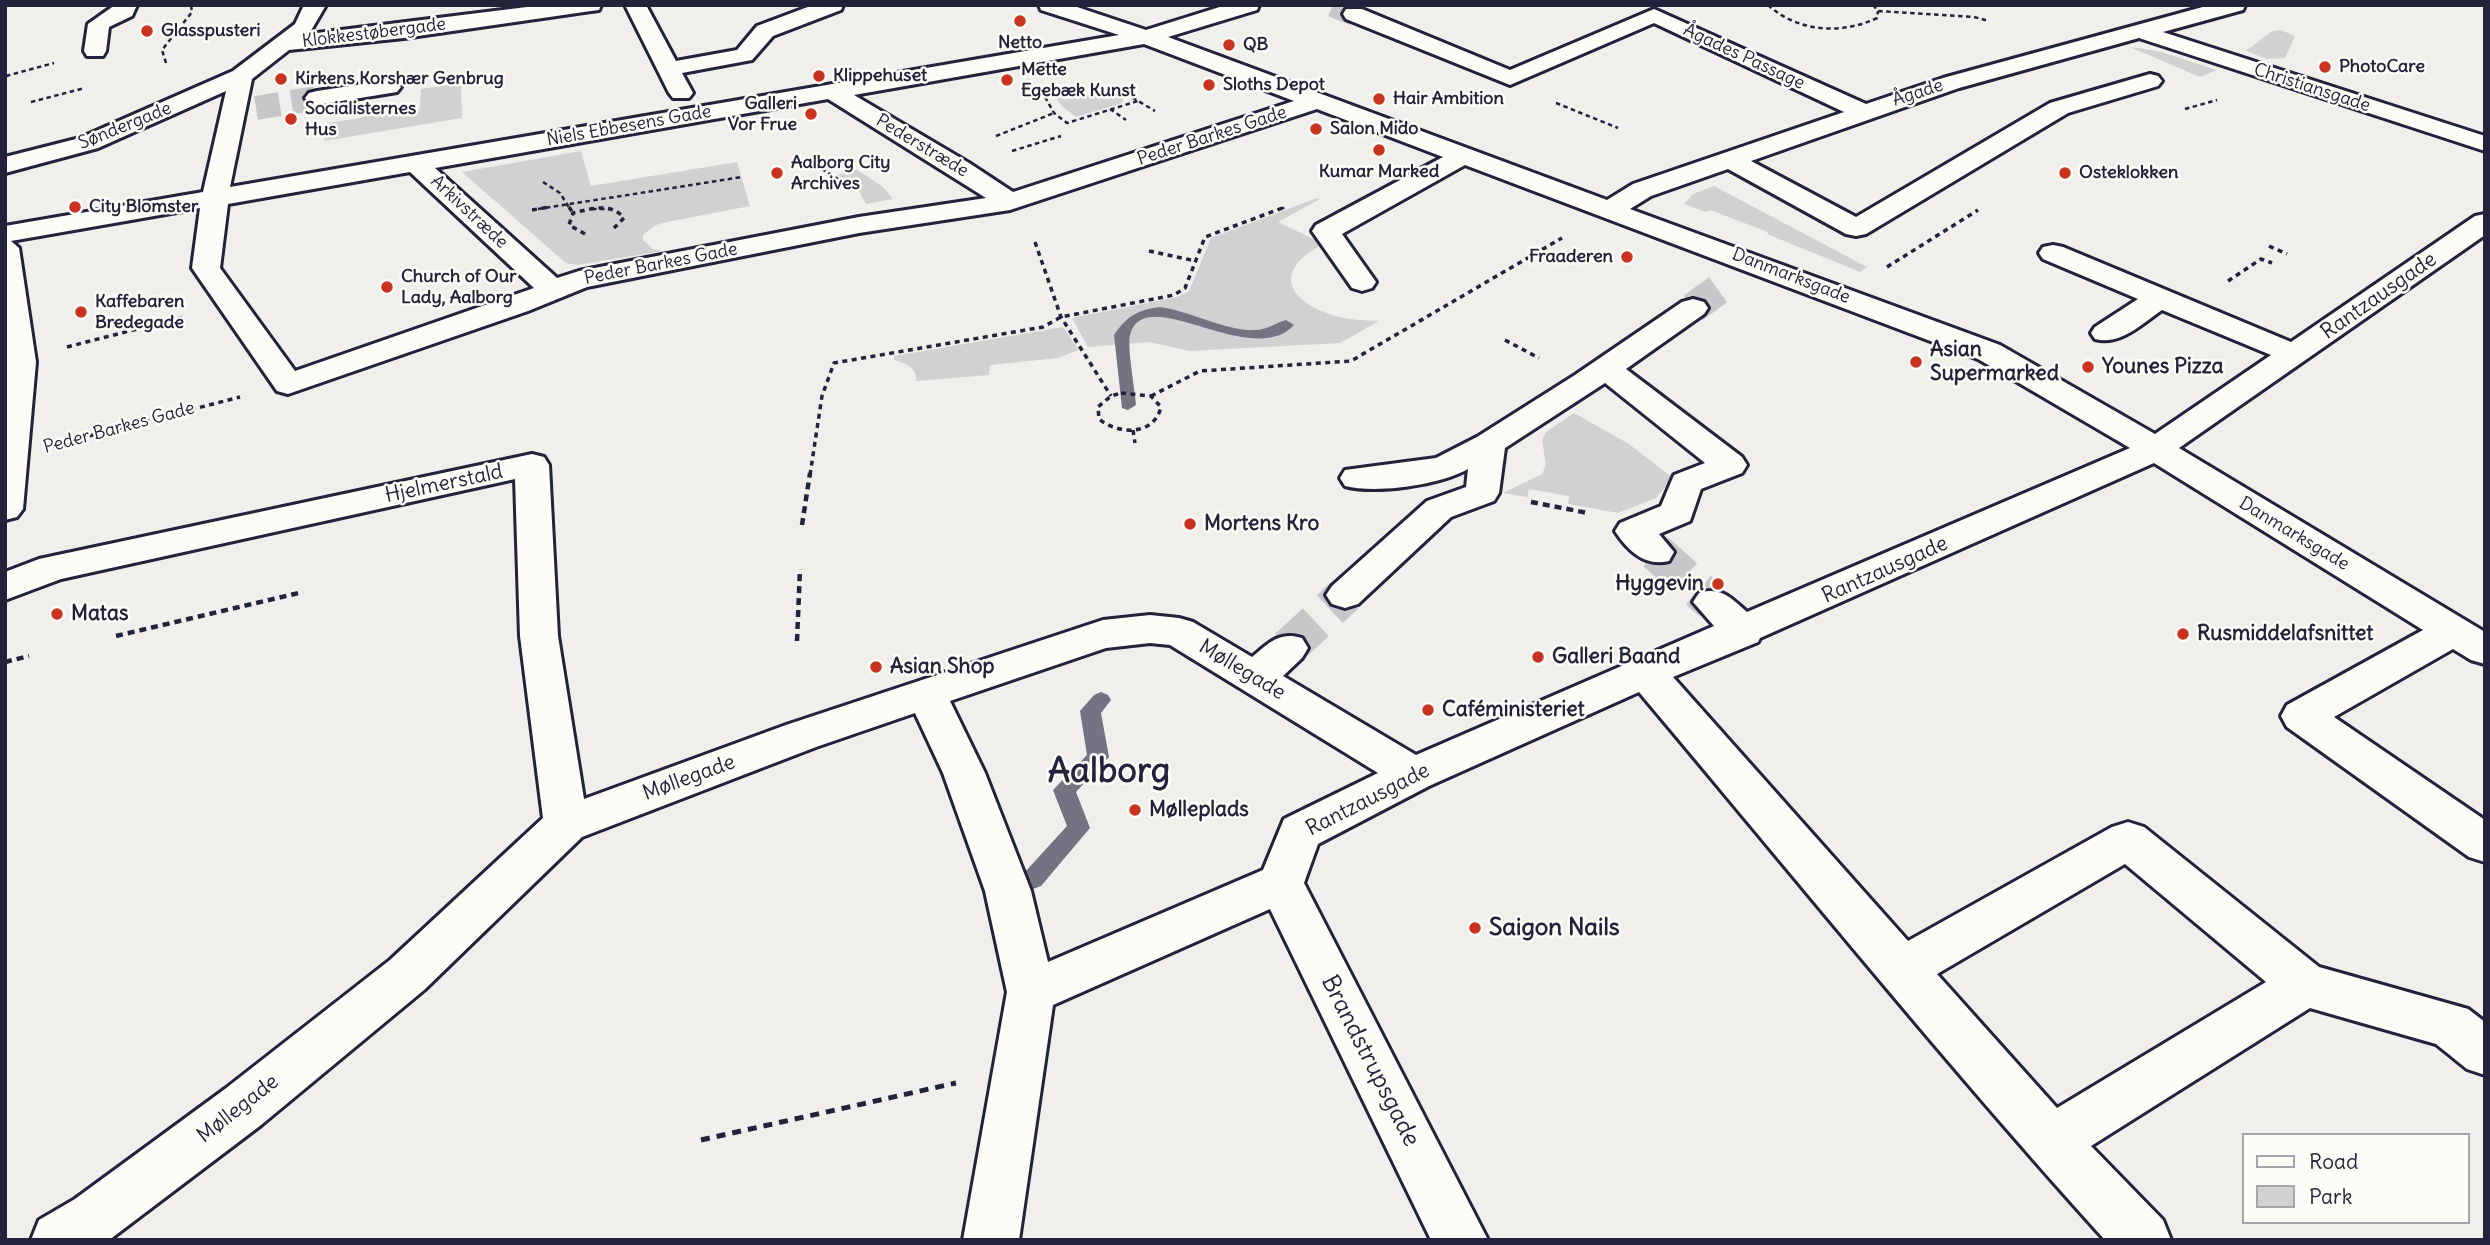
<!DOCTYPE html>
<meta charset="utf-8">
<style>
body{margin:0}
#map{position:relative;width:2490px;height:1245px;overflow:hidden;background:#f0efec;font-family:Delius,sans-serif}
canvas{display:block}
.frame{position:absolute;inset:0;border:7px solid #22223b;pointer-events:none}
.legend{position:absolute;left:2242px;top:1133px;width:228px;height:91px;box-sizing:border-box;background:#fdfcf7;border:2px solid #a5a5ac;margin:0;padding:9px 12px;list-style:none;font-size:21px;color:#22223b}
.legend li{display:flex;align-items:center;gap:14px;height:35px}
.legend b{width:35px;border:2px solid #a5a5ac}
</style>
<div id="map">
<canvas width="2490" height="1245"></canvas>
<div class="frame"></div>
<ul class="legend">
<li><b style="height:9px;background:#fdfcf7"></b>Road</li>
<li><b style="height:19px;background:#d2d1d1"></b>Park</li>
</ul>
</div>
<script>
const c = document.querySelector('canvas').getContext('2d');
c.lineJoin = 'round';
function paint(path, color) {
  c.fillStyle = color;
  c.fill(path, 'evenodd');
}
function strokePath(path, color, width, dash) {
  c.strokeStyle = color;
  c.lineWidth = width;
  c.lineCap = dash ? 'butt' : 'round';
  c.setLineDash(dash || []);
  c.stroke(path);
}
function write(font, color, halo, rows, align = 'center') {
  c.font = font + ' Delius,sans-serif';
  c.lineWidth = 5;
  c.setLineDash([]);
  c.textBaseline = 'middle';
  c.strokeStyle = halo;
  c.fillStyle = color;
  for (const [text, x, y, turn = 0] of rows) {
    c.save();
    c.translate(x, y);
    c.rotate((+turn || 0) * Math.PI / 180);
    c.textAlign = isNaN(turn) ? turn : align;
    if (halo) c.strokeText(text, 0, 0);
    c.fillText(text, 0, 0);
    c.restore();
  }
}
paint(new Path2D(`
 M2281,30L2295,36L2285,58L2267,59L2246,51L2272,31Z
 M2130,47L2158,51L2217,70L2200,77Z
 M461,83L462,118L324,141L328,123L361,118L362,113L401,107V112L420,109L421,89Z
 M1101,93L1124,99L1122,103L1076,117L1063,107L1056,98Z
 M581,151L591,186L737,162L750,206L667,222L656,225L643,235V240L653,249L663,251L577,265L566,263L462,172Z
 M856,169L883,187L893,199L866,204L858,189L838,175Z
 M1714,186L1867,267L1860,272L1767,234L1768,232L1710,210L1706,212L1684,204L1693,194Z
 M1317,198L1320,199L1278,222L1324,244C1278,266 1281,297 1329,314C1345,320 1362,320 1379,321L1340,343L1190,351L1149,342L1088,347L1072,318L1177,297L1189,291L1211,238Z
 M1063,327L1079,350L1058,358L990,365L989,375L916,381C917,367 905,363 894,360V356Z
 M1574,413L1629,444L1673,478L1656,498L1618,513L1568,504L1569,496L1529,489L1527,497L1503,493L1542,474L1546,465L1542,440L1546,432Z`), '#d2d1d1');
paint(new Path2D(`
 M1160,307C1190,311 1228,332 1255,330C1267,330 1275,323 1286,320L1294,325C1252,371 1144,280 1130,335C1127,346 1135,391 1136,405L1128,410L1122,408L1114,335C1127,316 1137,310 1160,307Z
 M1101,692L1108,695L1111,700L1101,713L1109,757L1076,792L1090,828L1041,886L1033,889L1025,886L1022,879L1025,872L1067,826L1053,790L1087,755L1080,711L1094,695Z`), '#737381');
strokePath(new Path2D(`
 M1333,5L1354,14
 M256,108L317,98`), '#c7c6c9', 24, [24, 12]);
strokePath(new Path2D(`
 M1693,308L1730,281`), '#c7c6c9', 31, [31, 15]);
strokePath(new Path2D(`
 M1656,552L1712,602
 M1288,648L1345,595`), '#c7c6c9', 38, [38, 19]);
const minor = new Path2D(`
 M115,5H137L132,16L109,27L106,51L103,56H87L84,51L88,24Z
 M304,5H326L309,34L543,5H601L599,10L591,11L404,38L289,50L252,79L230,187L1119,35L1041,10L1039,5H1071L1146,30L1226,5H1259L1257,10L1168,37L1607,200L1633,184L1844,112L1654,23L1510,85L1346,19L1343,14L1346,9H1362L1510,70L1654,9L1866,104L1943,78L2210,5H2245L2243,10L2163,32L2485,136V151L2139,38L1959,88L1751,161L1856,217L2050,103L2150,74L2158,76L2162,81L2158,86L2068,113L1866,234L1856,236L1846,234L1728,169L1651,196L1630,209L2000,345L2155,434L2271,355L2162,310C2143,323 2120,346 2095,339L2091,333L2095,327L2138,299L2043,259L2039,253L2043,247L2053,245L2063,247L2291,342L2475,216L2485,214V235L2179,448L2485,632V664L2471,660L2453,649L2334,717L2485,820V862L2469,857L2287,727L2281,716L2287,705L2423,630L2154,463L1760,638L1758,642L1673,677L1908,941L2112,827L2128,822L2144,827L2319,967L2468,1009L2485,1022V1075L2467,1069L2436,1044L2310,1008L2091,1146L2163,1220L2171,1240H2105C1944,1062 1794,876 1639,692L1429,786L1318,844L1304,883L1488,1240H1431L1270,909L1053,1005L1019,1240H963L1007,992L985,891L943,773L915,713L816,747L582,837L424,990L261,1125L113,1237L110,1240H31L39,1220L75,1199L225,1089L390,960L543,818L520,636L515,479L61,579L5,600V572L39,559L532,454L544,457L549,465L558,636L584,799L786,725L1103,620L1150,615L1179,618L1193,622L1252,657C1269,643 1279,631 1302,638L1308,648L1302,658L1283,676L1416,755L1714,626L1693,602L1699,593C1721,586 1731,598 1747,612L2130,448L1978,359L1465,165L1342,234L1376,282L1372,288L1362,291L1352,288L1312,231L1316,225L1443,157L1317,109L1010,210L859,233L587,287L528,311L288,394L277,391L192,268L200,208L11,241L19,248L36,362L23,509L17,517L5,520V226L203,192L226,91L98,148L5,173V157L80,138L233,71L295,24ZM1144,44L1294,101L1013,192L969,163L854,95ZM828,99L986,198L859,217L579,271L557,278L435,168ZM410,172L534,288L295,371L220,268L228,204ZM1150,643L1170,645L1378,773L1284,819L1263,870L1048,962L1031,891L985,773L950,701L1106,648ZM2125,864L2266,982L2057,1108L1937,974Z
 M625,5H646L676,61L737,50L757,26L813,5H843L841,10L773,36L752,60L682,73L693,93L689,98H673L669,93Z
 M389,80L397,82L401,87L397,92L317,105L309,103L305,98L309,93L317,91Z
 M1693,299L1704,302L1708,308L1704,314L1626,369L1742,457L1747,465L1742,473L1701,489L1690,521L1659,534L1674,552L1669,561C1645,567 1628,551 1615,531L1620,523L1661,506L1674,475L1705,463L1605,383L1505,448L1499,493L1494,501L1451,517L1358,604L1345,608L1332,604L1326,595L1332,586L1427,501L1466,487L1468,469C1440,485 1376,494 1345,486L1340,478L1345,470L1436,458L1477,437L1575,375L1682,302Z`);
strokePath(minor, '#22223b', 6);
strokePath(new Path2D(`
 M1768,5C1798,32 1841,35 1877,18L1878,11
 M1873,5L1878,11L1974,17L1989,21
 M166,63L162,50L192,12L191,5
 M6,76L54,63
 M1102,88L1128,95L1155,111
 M1045,97L1054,113L1067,123L1138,101
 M31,102L85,88
 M1556,103L1618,128
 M1110,109L1126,120
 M2185,109L2217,100
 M996,136L1054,113
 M1012,151L1061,136
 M807,165L814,164L846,184
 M543,182L560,193L570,209
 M538,209L742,177
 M592,209H612
 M1280,209L1286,207`), '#22223b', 2.5, [4.5, 3.5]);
strokePath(new Path2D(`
 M569,207L573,213
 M532,210L549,207
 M585,234L569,225L573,213C590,209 611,202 624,218L614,228
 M1035,242L1061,317L1111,396
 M2269,246L2287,254
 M1149,251L1196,261
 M1887,267L1978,210
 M2228,281L2261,259L2272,263
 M1505,340L1539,358
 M67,347L184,317
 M1121,393L1151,396L1161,407C1154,436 1119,435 1099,419L1098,407L1111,396Z
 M1151,396L1200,371L1351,361L1562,238
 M1133,430L1135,443
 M62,443L240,397
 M810,475L822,396L834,363L1043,327L1061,317L1174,295L1185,288L1205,237L1285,207`), '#22223b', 3.5, [5, 4.5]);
strokePath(new Path2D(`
 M1531,502L1588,513
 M802,525L810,473
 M116,636L303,592
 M797,641L800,569
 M5,662L29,656`), '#22223b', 4.5, [7, 5]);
strokePath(new Path2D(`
 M701,1140L956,1083`), '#22223b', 5, [9, 7]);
paint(minor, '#fdfcf7');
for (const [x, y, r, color] of [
 [1020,21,7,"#c8321e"],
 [147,31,7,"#c8321e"],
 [1229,45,7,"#c8321e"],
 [2325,67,7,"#c8321e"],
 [819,76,7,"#c8321e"],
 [281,79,7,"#c8321e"],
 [1007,80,7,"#c8321e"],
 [1209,85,7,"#c8321e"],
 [1379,99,7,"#c8321e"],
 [811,114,7,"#c8321e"],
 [291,119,7,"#c8321e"],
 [1316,129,7,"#c8321e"],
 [1379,150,7,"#c8321e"],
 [777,173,7,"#c8321e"],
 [2065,173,7,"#c8321e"],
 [75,207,7,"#c8321e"],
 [1627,257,7,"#c8321e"],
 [387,287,7,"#c8321e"],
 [81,312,7,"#c8321e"],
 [1916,362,7,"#c8321e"],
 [2088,367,7,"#c8321e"],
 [1190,524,7,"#c8321e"],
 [1718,584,7,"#c8321e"],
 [57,614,7,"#c8321e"],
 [2183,634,7,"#c8321e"],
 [1538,657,7,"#c8321e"],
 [876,667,7,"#c8321e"],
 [1428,710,7,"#c8321e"],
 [1135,810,7,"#c8321e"],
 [1475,928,7,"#c8321e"]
]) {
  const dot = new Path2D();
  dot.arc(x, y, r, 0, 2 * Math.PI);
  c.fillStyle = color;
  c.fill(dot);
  strokePath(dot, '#fdfcf7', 2.5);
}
write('bold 18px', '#22223b', '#fdfcf7', [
 ["Glasspusteri",161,31],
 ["Netto",1020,43,"center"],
 ["QB",1243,45],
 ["PhotoCare",2339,67],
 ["Mette",1021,70],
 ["Egebæk Kunst",1021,91],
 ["Klippehuset",833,76],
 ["Kirkens Korshær Genbrug",295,79],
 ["Sloths Depot",1223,85],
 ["Hair Ambition",1393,99],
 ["Galleri",797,104,"right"],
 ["Vor Frue",797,125,"right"],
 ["Socialisternes",305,109],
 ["Hus",305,130],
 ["Salon Mido",1330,129],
 ["Aalborg City",791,163],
 ["Archives",791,184],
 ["Kumar Marked",1379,172,"center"],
 ["Osteklokken",2079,173],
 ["City Blomster",89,207],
 ["Fraaderen",1613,257,"right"],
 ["Church of Our",401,277],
 ["Lady, Aalborg",401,298],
 ["Kaffebaren",95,302],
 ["Bredegade",95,323]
], 'left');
write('18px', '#22223b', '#fdfcf7', [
 ["Klokkestøbergade",374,33,-7],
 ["Ågades Passage",1744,57,25],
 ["Christiansgade",2312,88,18],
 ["Ågade",1918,93,-18],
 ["Søndergade",125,126,-22],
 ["Niels Ebbesens Gade",629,126,-10],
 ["Peder Barkes Gade",1212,136,-18],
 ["Pederstræde",922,146,31],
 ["Arkivstræde",469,212,43],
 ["Peder Barkes Gade",661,264,-11],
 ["Danmarksgade",1791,276,21],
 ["Peder Barkes Gade",119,428,-15],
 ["Danmarksgade",2294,534,31]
]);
write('21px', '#22223b', '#fdfcf7', [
 ["Rantzausgade",2379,296,-35],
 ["Hjelmerstald",444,484,-12],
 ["Rantzausgade",1885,570,-24],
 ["Møllegade",1242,670,31],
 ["Møllegade",689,778,-20],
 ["Rantzausgade",1368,800,-27],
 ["Møllegade",238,1109,-38]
]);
write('bold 21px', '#22223b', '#fdfcf7', [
 ["Asian",1930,350],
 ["Supermarked",1930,374],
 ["Younes Pizza",2102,367],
 ["Mortens Kro",1204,524],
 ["Hyggevin",1704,584,"right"],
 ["Matas",71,614],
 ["Rusmiddelafsnittet",2197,634],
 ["Galleri Baand",1552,657],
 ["Asian Shop",890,667],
 ["Caféministeriet",1442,710],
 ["Mølleplads",1149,810]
], 'left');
write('bold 24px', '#22223b', '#fdfcf7', [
 ["Saigon Nails",1489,928]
], 'left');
write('24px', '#22223b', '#fdfcf7', [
 ["Brandstrupsgade",1370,1061,63]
]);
write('bold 35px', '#22223b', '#fdfcf7', [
 ["Aalborg",1109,772]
]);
</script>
